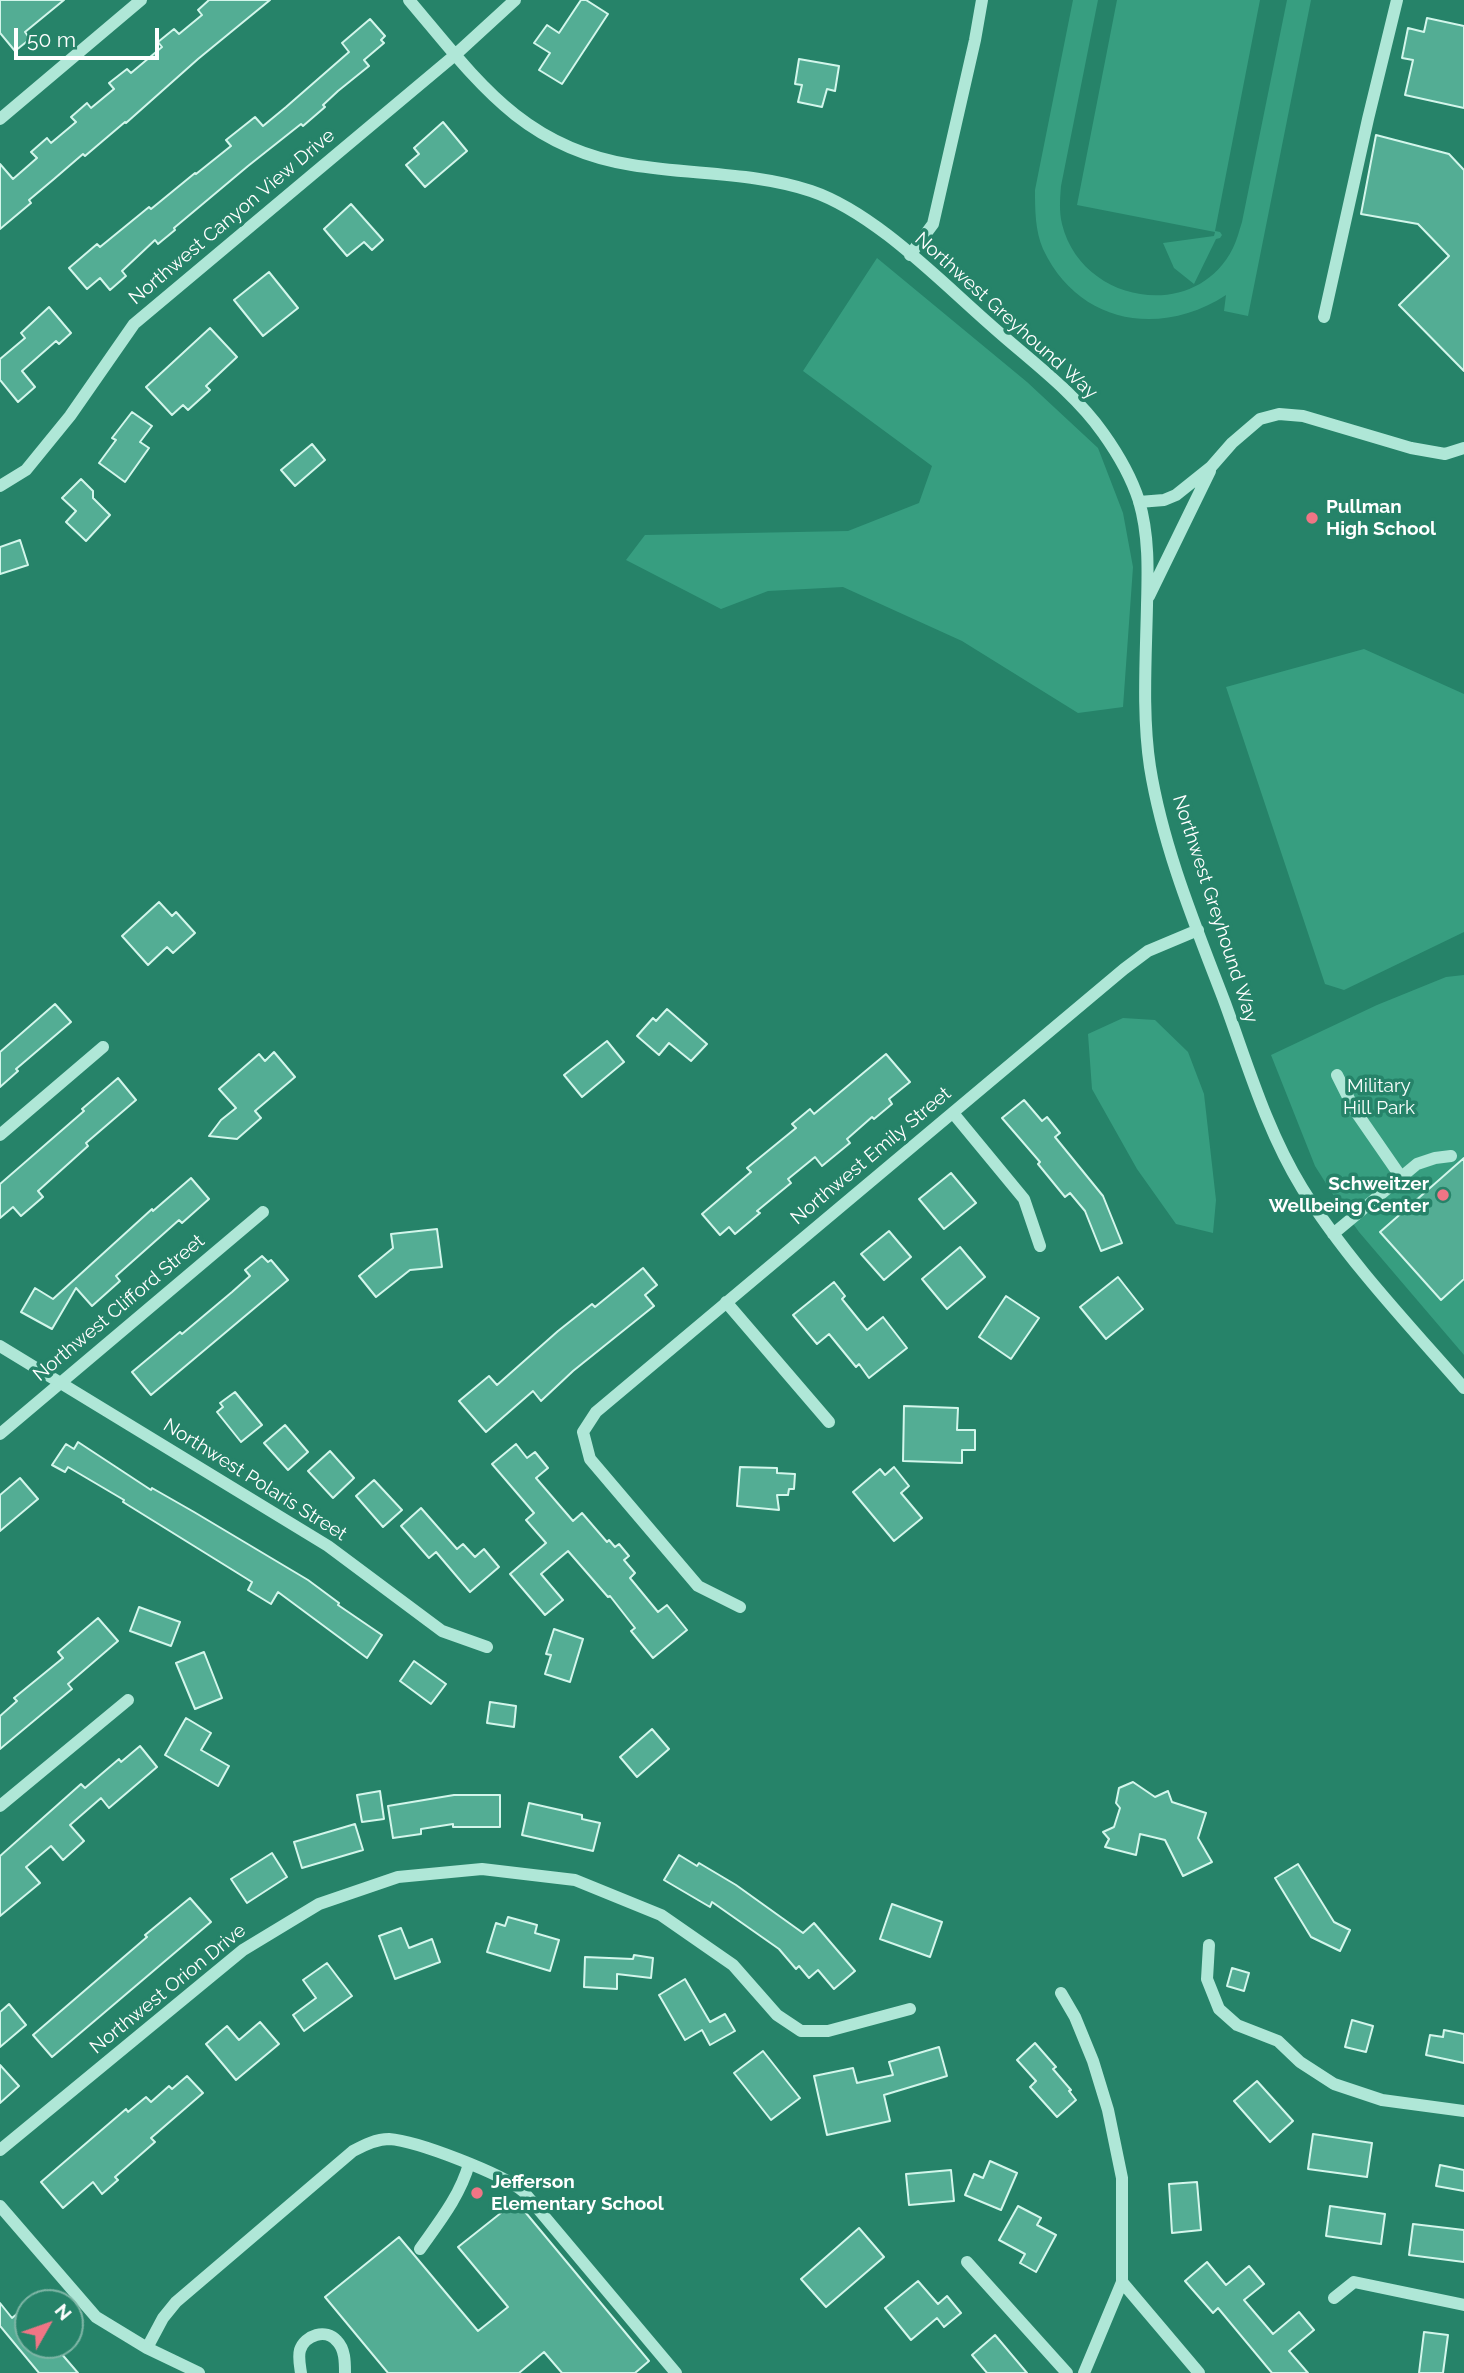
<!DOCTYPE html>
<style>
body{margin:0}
#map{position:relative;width:1464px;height:2373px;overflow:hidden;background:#268369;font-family:Raleway,sans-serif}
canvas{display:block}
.north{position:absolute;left:14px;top:2289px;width:70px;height:70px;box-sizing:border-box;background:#268369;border:2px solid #7db5a5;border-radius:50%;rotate:50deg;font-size:19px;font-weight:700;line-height:28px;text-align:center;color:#fff}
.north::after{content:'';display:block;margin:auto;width:24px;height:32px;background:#f07585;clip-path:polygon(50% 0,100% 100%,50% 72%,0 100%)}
.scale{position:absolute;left:14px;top:28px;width:145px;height:32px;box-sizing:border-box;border:4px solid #fff;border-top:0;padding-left:9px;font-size:21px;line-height:24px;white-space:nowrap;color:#fff;-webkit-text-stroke:5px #268369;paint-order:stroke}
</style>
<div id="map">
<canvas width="1464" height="2373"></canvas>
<div class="north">N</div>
<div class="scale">50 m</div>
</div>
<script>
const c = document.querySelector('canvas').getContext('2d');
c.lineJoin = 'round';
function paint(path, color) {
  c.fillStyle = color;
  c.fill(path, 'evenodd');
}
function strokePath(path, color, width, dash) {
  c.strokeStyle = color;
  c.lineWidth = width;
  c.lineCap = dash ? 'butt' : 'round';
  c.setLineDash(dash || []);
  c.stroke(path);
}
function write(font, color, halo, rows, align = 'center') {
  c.font = font + ' Raleway,sans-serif';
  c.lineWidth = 7;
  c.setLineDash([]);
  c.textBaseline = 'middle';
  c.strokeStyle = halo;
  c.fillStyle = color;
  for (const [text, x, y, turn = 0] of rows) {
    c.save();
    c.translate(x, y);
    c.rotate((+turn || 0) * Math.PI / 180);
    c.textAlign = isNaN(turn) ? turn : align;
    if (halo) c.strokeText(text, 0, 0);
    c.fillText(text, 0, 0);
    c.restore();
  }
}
paint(new Path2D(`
 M1073,0H1098L1061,186C1060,199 1059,211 1062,224C1081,303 1195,324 1233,248C1237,240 1239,231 1242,222L1287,0H1311L1248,316L1224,311L1226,295C1160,338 1078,324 1043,249C1035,231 1035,209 1035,190Z
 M1117,0H1260L1215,231L1220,232L1222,235L1220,238L1216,239L1194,284L1174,268L1163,243L1214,236L1215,232L1077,205Z
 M877,258L1027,382L1098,448L1123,513L1133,567L1123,707L1078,713L962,641L843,587L768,591L721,609L626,560L645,535L848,531L919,503L932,466L803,371Z
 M1364,649L1464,694V932L1344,990L1325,984L1226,687Z
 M1464,975V1355L1359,1232L1339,1204L1315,1166L1271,1055L1377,1005L1446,977Z
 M1123,1018L1155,1020L1188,1052L1204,1094L1216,1200L1213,1233L1176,1224L1137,1169L1092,1089L1088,1034Z`), '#379e80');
const building = new Path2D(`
 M0,0H64L25,32L30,39L15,51L0,33Z
 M209,0H270L198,59L126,123L125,122L85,156L83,154L54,179L29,200L31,203L0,229V164L13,179L37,158L31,152L47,138L51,143L76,122L71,117L87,103L91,108L114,89L109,83L127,69L131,73L162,47L158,42L174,29L179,34L202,15L198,10Z
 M581,0H586L608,14L562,84L539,70L550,53L534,43L547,25L559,33Z
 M1427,18L1464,26V108L1405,95L1413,60L1402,58L1408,28L1424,32Z
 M370,19L385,36L381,40L384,43L364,60L369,66L338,91L323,105L325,107L303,126L301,124L248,166L174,228L175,230L158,244L155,240L122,271L126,276L110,290L100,278L87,289L69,268L97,244L100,247L149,207L151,209L195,173L196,174L231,146L226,140L255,117L263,126L286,107L349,52L342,43Z
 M799,59L839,66L835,91L827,89L822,107L798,102L802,85L795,84Z
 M443,122L467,151L425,187L406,165L419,154L414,148Z
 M1376,135L1449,154L1464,170V371L1399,305L1449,256L1418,224L1361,214Z
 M351,204L383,240L372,250L364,242L347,256L324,229Z
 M269,272L298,308L263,336L234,300Z
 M49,307L71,333L59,344L56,341L22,371L35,387L18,402L0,380V359L25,338L21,333Z
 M210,328L237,357L206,386L210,390L188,410L183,405L172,415L146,387Z
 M132,412L152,426L140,442L149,448L125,482L99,463L116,440L112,438Z
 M312,444L325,460L295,486L281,470Z
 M81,479L93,491V498L110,515L86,541L66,522L76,511L62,498Z
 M20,540L28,565L0,574V547Z
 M159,902L172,916L176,912L195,933L173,953L167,947L148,965L122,936Z
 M55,1004L71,1022L16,1069L18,1071L0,1087V1052Z
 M667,1009L707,1044L691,1061L669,1043L659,1055L637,1036L653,1018L656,1021Z
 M607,1041L624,1062L582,1097L564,1075Z
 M274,1052L295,1077L255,1111L261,1118L237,1139L209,1136L221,1120L236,1108L219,1089L259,1054L265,1061Z
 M886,1054L910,1082L889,1099L892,1104L874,1119L872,1117L847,1139L850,1143L822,1166L815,1157L788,1179L791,1183L757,1211L760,1213L735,1234L729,1227L720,1235L702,1214L751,1172L747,1168L796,1128L792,1124L810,1109L814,1114Z
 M118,1078L136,1100L86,1143L88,1146L38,1191L43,1197L21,1216L13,1207L0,1218V1184L84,1111L82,1109Z
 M1024,1100L1042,1121L1047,1117L1060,1133L1055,1137L1103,1196L1122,1243L1101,1251L1085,1211L1070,1193L1065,1197L1038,1164L1040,1162L1002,1118Z
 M1464,1158V1279L1441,1300L1380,1232Z
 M951,1173L976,1203L944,1229L919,1199Z
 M191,1178L209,1199L182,1223L179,1220L116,1276L120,1281L92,1306L76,1288L52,1329L21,1312L35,1288L53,1299L152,1209L153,1211Z
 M437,1229L442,1267L410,1270L376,1297L359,1276L393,1248L391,1234Z
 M889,1231L911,1257L884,1280L861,1254Z
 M960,1247L985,1277L947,1309L922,1279Z
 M262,1256L268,1262L271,1260L288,1280L151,1395L132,1372L180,1332L182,1334L232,1292L250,1276L245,1270Z
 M643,1268L657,1285L645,1295L654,1306L573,1371L541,1401L533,1391L486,1432L459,1401L489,1376L497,1385L558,1331L592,1304L595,1307Z
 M1118,1277L1143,1309L1106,1339L1080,1307Z
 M834,1282L845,1296L842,1299L867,1330L883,1317L907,1348L869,1378L859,1364L856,1367L829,1334L817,1344L793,1315Z
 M1006,1296L1039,1318L1011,1359L979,1337Z
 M235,1392L262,1425L241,1442L217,1412L223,1407L220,1403Z
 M904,1406L958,1408L957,1430H975V1450H962V1463L903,1461Z
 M285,1425L308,1452L288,1470L264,1443Z
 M78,1442L151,1490L152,1488L194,1512L308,1580L339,1603L338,1605L382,1635L367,1658L278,1592L271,1604L248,1590L252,1582L123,1502L124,1500L68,1467L65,1472L52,1465L66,1444L74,1449Z
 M516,1444L527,1458L535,1452L548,1468L536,1478L573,1521L582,1513L607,1542L609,1540L615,1547L619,1544L629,1556L624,1560L635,1573L630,1578L658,1612L667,1605L687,1630L653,1658L631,1631L635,1628L610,1596L608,1597L568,1551L541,1574L563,1600L545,1615L510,1574L546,1543L526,1520L534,1513L492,1464Z
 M330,1451L354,1478L333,1498L308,1471Z
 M740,1467L777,1468V1473L795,1474L794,1489H789L788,1495H777L779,1510L737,1506Z
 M894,1467L909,1486L901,1493L922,1518L894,1541L853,1492L880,1469L885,1475Z
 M20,1478L38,1499L0,1531V1495Z
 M374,1480L402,1510L383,1527L356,1496Z
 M421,1508L457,1549L463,1544L475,1557L484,1549L499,1567L470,1592L436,1552L429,1558L401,1526Z
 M139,1607L180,1622L171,1646L130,1631Z
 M98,1618L118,1641L68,1684L72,1689L0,1749V1716L17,1701L14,1698L63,1658L58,1652Z
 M554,1629L583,1639L570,1682L545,1674L551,1655L546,1654Z
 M204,1652L222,1698L195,1709L176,1663Z
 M414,1661L446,1684L431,1704L400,1681Z
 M490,1702L516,1706L514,1727L487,1723Z
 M186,1718L211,1733L201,1750L229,1766L218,1786L165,1755Z
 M652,1729L669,1749L637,1777L620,1757Z
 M140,1746L157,1767L109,1808L101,1798L70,1825L84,1841L63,1860L51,1846L26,1867L40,1883L0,1916V1856L81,1784L85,1788L119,1759L121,1762Z
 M1133,1782L1155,1797L1168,1791L1172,1802L1206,1813L1198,1838L1212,1862L1183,1876L1165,1840L1140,1834L1136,1855L1105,1847L1109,1839L1103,1832L1114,1827L1120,1808L1116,1803L1119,1788Z
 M380,1791L384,1819L362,1822L357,1795Z
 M454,1795H500V1827H453V1824L421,1829V1834L393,1838L388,1806Z
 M529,1803L582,1815V1819L600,1823L593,1851L522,1835Z
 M355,1824L363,1850L302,1868L294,1842Z
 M272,1853L287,1877L247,1903L231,1879Z
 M679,1855L697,1866L699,1863L736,1885L803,1933L814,1923L855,1971L834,1989L818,1970L809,1978L799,1966L796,1969L779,1949L712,1902L710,1907L664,1880Z
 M1298,1864L1334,1922L1350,1930L1340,1951L1311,1937L1275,1878Z
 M190,1898L211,1922L52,2057L33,2035L147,1937L145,1935Z
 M892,1904L942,1922L930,1957L880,1939Z
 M508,1917L537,1925L535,1933L559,1940L550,1971L487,1952L496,1923L505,1926Z
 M401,1928L409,1948L432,1939L440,1962L395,1979L379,1936Z
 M634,1955L653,1958L651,1978L617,1974V1989L584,1987L585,1957L633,1959Z
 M327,1963L352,1996L304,2031L293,2015L316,1998L303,1980Z
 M1232,1968L1249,1973L1244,1991L1227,1986Z
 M685,1979L710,2022L725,2014L735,2031L710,2045L702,2030L685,2040L659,1995Z
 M9,2004L26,2025L0,2047V2012Z
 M1352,2020L1373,2026L1366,2052L1345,2047Z
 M260,2022L279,2044L236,2080L206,2044L227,2026L239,2040Z
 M1444,2030L1464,2034V2063L1426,2055L1430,2035L1443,2037Z
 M1035,2043L1056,2067L1053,2069L1071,2090L1069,2091L1076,2100L1057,2117L1030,2087L1036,2081L1017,2060Z
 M939,2047L947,2076L884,2095L890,2121L827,2135L814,2076L853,2068L857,2083L893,2075L889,2062Z
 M763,2051L800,2098L771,2120L734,2073Z
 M0,2065L19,2086L0,2103Z
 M187,2076L203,2093L151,2138L155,2142L115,2177L118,2180L102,2194L93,2182L63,2208L41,2182L126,2109L128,2112L146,2097L151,2102L169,2086L172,2089Z
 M1257,2081L1293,2121L1270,2142L1234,2101Z
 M1313,2134L1372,2143L1367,2177L1308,2169Z
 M990,2161L1017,2173L1001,2210L965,2195L974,2174L983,2178Z
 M1440,2165L1464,2170V2191L1436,2186Z
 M951,2170L954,2201L909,2205L906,2174Z
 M1197,2182L1201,2230L1172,2233L1169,2184Z
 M516,2201L649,2361L635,2373H562L544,2352L519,2373H388L325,2297L399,2237L478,2331L508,2307L458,2247Z
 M1018,2206L1041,2218L1037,2225L1056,2235L1036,2272L1020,2263L1025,2254L999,2240Z
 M1330,2206L1385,2214L1381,2244L1326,2236Z
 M1413,2224L1464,2230V2262L1409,2255Z
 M859,2228L884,2257L826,2307L801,2279Z
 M1207,2262L1226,2285L1249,2266L1264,2284L1244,2300L1273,2334L1299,2312L1314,2330L1289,2351L1308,2373H1272L1218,2308L1213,2313L1185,2281Z
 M918,2281L938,2304L947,2296L961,2313L944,2327L937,2318L911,2340L885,2308Z
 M0,2303L12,2318L28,2305V2345H54L78,2373H39L0,2326Z
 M1424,2332L1448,2335L1443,2373H1419Z
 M995,2335L1027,2373H987L972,2355Z`);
paint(building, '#53ad94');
strokePath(building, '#d3f6eb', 2);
strokePath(new Path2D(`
 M409,0C476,79 522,148 632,165C692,175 754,172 811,191C876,213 942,283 994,328C1031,361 1074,392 1103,433C1118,454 1131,476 1139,501C1149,535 1148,570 1147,605C1146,658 1142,714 1150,767C1163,848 1196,927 1225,1003C1248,1066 1267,1131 1302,1188C1347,1260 1408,1324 1464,1388
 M0,119L141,0
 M910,255L933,224L975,40L982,0
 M1324,317L1368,119L1397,0
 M0,486L26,470L70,416L134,324L455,55L515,0
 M1139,502L1164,500L1176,495L1211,467L1232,443L1260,419L1279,414L1303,416L1411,448L1445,454L1464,448
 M1149,596L1210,471
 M1337,1075L1354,1109L1401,1177
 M953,1113L1024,1199L1040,1246
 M0,1135L103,1047
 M1333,1234L1417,1164L1435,1158L1451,1156
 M726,1302L829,1422
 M0,1346L328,1546L442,1631L487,1647
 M0,1434L263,1212
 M740,1607L698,1586L590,1459L583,1432L596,1412L1124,969L1148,951L1198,930
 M0,1806L128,1700
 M1209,1945L1207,1979L1219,2009L1237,2025L1278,2041L1300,2062L1334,2084L1382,2100L1464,2111
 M1061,1993L1075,2017L1093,2061L1108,2110L1122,2178V2282L1084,2373
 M0,2150L243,1950L319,1904L398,1877L482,1869L575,1880L661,1915L733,1965L777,2015L801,2031H828L910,2009
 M0,2206L96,2317L147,2348L199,2373
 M420,2249C439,2222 460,2196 469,2164
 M967,2262L1067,2373
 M1122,2282L1199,2373
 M1334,2298L1354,2282L1464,2305
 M147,2348L163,2318L176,2302L353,2151C364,2145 376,2139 389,2139C418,2141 502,2174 523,2191L676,2373
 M301,2373C300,2366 298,2357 300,2350C305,2335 326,2328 337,2341C345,2349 345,2362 345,2373`), '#afe7d7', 12);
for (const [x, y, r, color] of [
 [1312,518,7,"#f07585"],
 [1443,1195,7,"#f07585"],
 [477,2193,7,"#f07585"]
]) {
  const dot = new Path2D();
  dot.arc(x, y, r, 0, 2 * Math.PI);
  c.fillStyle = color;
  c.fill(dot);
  strokePath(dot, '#268369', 2.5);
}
write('19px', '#fff', '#268369', [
 ["Northwest Canyon View Drive",232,217,-40],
 ["Northwest Greyhound Way",1006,316,42],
 ["Northwest Greyhound Way",1215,909,72],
 ["Northwest Emily Street",871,1156,-40],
 ["Northwest Clifford Street",119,1308,-40],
 ["Northwest Polaris Street",255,1480,32],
 ["Northwest Orion Drive",168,1989,-39]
]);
write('bold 19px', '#fff', '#268369', [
 ["Pullman",1326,507],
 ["High School",1326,529],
 ["Schweitzer",1429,1184,"right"],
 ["Wellbeing Center",1429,1206,"right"],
 ["Jefferson",491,2182],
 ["Elementary School",491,2204]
], 'left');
write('19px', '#f8fefc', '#268369', [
 ["Military",1379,1086],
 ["Hill Park",1379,1108]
]);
</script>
